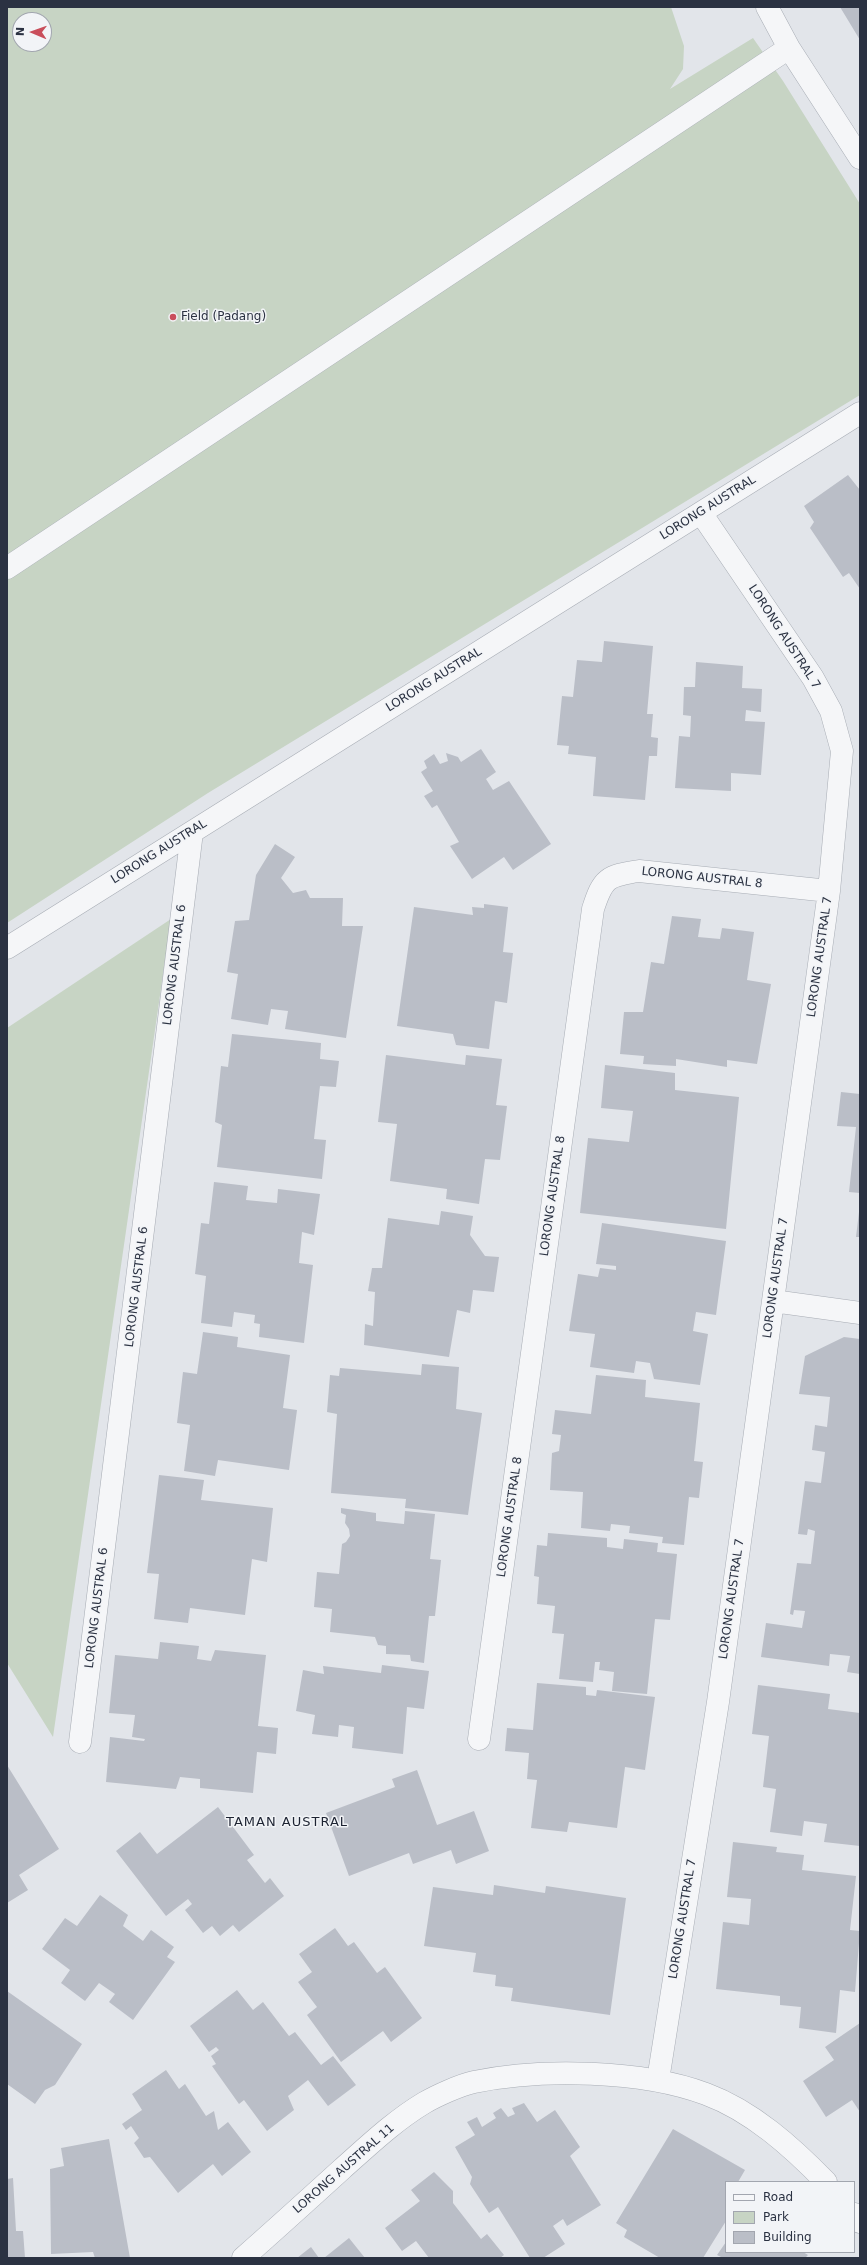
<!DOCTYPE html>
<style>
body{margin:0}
#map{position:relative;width:867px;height:2265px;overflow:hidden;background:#e2e5ea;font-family:"DejaVu Sans",sans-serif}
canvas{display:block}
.frame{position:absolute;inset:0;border:8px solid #2b3242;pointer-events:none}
.legend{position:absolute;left:725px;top:2181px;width:130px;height:72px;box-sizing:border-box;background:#f2f4f7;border:1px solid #a2a6af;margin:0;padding:5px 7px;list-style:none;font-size:12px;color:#2b3242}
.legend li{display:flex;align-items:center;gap:8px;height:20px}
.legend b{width:20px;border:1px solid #a2a6af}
.north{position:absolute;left:12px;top:12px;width:40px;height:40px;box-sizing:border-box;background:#f2f4f7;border:1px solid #a2a6af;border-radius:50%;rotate:272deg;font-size:11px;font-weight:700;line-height:16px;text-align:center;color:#2b3242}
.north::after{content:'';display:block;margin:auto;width:14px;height:18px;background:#c94e5b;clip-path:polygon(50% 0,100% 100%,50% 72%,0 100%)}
</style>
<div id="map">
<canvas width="867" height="2265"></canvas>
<div class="frame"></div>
<ul class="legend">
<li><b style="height:5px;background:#f5f6f8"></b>Road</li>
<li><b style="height:11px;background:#c7d4c4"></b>Park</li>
<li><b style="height:11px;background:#babec7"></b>Building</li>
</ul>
<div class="north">N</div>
</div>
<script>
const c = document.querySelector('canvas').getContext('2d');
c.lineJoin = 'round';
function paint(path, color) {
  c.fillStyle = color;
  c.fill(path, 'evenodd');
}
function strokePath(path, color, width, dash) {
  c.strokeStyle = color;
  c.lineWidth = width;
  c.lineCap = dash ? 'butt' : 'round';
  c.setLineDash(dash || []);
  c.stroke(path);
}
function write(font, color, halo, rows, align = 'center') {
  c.font = font + ' "DejaVu Sans",sans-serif';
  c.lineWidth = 3;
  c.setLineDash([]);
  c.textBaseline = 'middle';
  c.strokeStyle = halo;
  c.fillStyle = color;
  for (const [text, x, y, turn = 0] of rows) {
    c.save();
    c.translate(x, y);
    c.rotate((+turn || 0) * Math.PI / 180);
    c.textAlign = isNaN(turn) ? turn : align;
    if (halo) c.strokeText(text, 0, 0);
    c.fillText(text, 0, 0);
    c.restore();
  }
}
paint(new Path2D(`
 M7,7H671L684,46L683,69L670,89L753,38L783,81L860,204V395L208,793L7,923ZM20,20H44V44H20Z
 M171,919L53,1737L7,1663V1028Z`), '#c7d4c4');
paint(new Path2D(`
 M840,7H860V40Z
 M848,475L860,490V589L849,573L843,577L810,528L814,522L804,506Z
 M604,641L653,646L647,714H653L651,737L658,738L657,756H649L645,800L593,796L596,757L568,754L569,746L557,745L562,696L573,697L577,660L602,662Z
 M696,662L743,666L742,688L762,689L761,712L746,710L745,721L765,722L761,775L731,773V791L675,788L679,736L690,737L691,716L683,715L684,687H695Z
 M481,749L496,772L486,779L493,790L509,781L551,844L513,870L504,857L472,879L450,846L459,842L437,805L432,808L424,796L433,791L421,772L427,768L424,761L434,754L440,764L448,761L446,753L458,757L461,762Z
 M275,844L295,857L281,878L293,893L306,890L310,898H343L342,926H363L346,1038L285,1029L288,1011L271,1009L268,1025L231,1019L238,974L227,972L235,921L249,920L256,875Z
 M484,904L508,907L503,952L513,953L507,1003L495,1001L489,1049L456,1045L453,1034L397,1026L414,907L473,915L472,907L484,908Z
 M672,916L701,919L698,937L720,939L722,928L754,932L747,980L771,984L757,1064L727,1060V1067L676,1059V1066L643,1064L644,1056L620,1054L624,1012H643L651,962L664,964Z
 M232,1034L321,1043L320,1059L339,1061L336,1087L320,1086L314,1139L326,1140L322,1179L217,1167L222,1125L215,1122L221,1066L228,1067Z
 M386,1055L465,1065L466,1055L502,1059L496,1105L507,1106L500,1160L485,1159L479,1204L446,1199L447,1189L390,1181L397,1124L378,1122Z
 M605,1065L675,1073V1090L739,1097L726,1229L580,1213L588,1138L629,1142L633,1111L601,1108Z
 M841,1092L860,1094V1193L849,1192L856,1127L837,1126Z
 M214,1182L248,1186L246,1200L277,1203L278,1189L320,1194L314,1235L302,1232L299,1263L313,1265L304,1343L259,1337L260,1324L254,1323L255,1315L234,1312L232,1327L201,1323L206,1276L195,1274L201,1223L209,1224Z
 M441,1211L473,1216L470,1235L485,1256L499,1257L494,1292L473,1290L470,1313L457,1310L449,1357L364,1345L365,1324L373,1326L375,1292L368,1291L372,1268H382L388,1218L439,1225Z
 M859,1212H860V1237H856Z
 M602,1223L726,1241L716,1315L696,1312L693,1331L708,1334L700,1385L654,1379L650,1363L636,1361L634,1373L590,1367L595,1334L569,1331L578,1274L598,1277L600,1268L616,1270V1266L596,1264Z
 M203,1332L238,1337L237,1347L290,1355L283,1408L297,1410L289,1470L218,1460L215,1476L184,1471L190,1425L177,1423L183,1372L197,1374Z
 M844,1337L860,1339V1674L847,1672L850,1656L830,1654L829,1666L761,1657L766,1623L802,1628L805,1611L794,1610L793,1615L790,1614L797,1563L811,1564L815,1531L808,1529L807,1535L798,1534L805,1481L821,1483L825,1452L812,1450L815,1425L827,1427L830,1397L799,1394L805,1356Z
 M422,1364L459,1367L456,1409L482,1413L468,1515L405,1508L406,1499L331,1493L337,1414L327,1412L330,1375L339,1376L340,1368L421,1375Z
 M596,1375L646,1380L645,1397L700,1403L694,1461L703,1462L699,1498L689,1497L684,1545L662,1543L663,1537L629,1533L630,1526L611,1524L610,1531L581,1528L583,1492L550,1490L552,1453L559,1451L561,1435L552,1434L555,1410L591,1414Z
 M159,1475L204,1480L201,1500L273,1508L267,1562L252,1559L245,1615L190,1608L188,1623L154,1619L159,1574L147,1573Z
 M341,1508L376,1513V1521L404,1524L405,1511L435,1514L430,1559L441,1560L435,1616H429L424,1663L411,1661L410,1655L386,1654V1646L378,1645L375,1637L330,1632L332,1609L314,1607L317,1572L339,1574L342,1544L346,1542L350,1536L349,1529L345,1523L346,1515L341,1513Z
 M548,1533L607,1538V1547L623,1549L624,1539L658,1543L657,1552L677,1554L670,1620L655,1619L647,1694L612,1691L614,1672L599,1670L600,1662H595L593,1682L559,1679L564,1634L552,1633L555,1606L537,1604L539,1577L534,1576L537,1545L547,1546Z
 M160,1642L199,1646L197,1659L211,1661L215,1650L266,1655L258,1726L278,1728L276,1754L257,1752L253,1793L200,1788V1779L180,1777L176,1789L106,1782L110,1737L144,1741L145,1739L132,1737L135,1715L109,1713L115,1655L158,1659Z
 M382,1665L429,1671L424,1709L407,1707L403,1754L352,1748L354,1727L339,1725L338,1737L312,1734L315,1715L296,1711L303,1670L324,1674L323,1666L381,1673Z
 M537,1683L586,1687V1695L596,1696L597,1690L655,1697L645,1770L625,1767L617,1828L569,1822L567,1832L531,1828L537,1780L527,1779L529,1753L505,1751L507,1728L533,1730Z
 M758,1685L830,1694L828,1709L860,1713V1846L824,1842L827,1824L804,1821L802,1836L770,1832L776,1789L763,1787L769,1736L752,1734Z
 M7,1765L59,1849L19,1875L28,1890L7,1903Z
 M417,1770L437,1825L474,1811L489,1851L456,1864L451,1850L413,1864L409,1853L349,1876L326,1813L395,1787L392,1779Z
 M218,1807L254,1855L247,1860L265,1883L270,1878L284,1896L239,1932L233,1925L220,1936L212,1926L203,1933L185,1910L192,1904L188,1899L166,1916L116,1851L140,1832L157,1854Z
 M733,1842L777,1847L776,1852L804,1855L802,1870L856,1876L850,1930L860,1931L855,1992L840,1990L836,2033L799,2028L801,2007L780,2005V1996L716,1989L723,1922L749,1925L751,1899L727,1897Z
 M494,1885L545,1893L546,1886L626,1898L610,2015L511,2001L513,1988L495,1986L496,1975L473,1972L476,1953L424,1946L433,1887L493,1895Z
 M100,1895L128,1915L123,1926L143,1941L151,1930L174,1947L167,1957L175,1962L133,2020L109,2002L115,1994L99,1983L85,2001L61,1983L70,1970L42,1949L65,1918L77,1926Z
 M335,1928L348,1946L354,1942L377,1973L385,1967L422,2018L391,2042L383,2031L341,2062L307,2015L317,2007L298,1982L312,1972L299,1954Z
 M237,1990L253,2010L263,2002L289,2036L295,2032L321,2065L333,2056L356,2085L328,2106L308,2080L288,2096L294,2110L267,2131L244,2100L239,2104L212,2066L216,2064L211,2056L219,2050L216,2047L209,2052L190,2026Z
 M7,1991L82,2044L55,2085L45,2090L35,2104L7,2084Z
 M860,2023V2112L852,2100L826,2117L803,2081L834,2060L825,2047Z
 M166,2070L179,2089L185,2084L206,2116L214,2111L218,2130L228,2122L251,2152L222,2176L213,2164L178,2193L150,2157L144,2158L134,2143L139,2138L131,2126L126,2130L122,2124L142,2110L132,2094Z
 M524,2103L537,2122L555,2110L580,2147L570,2156L601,2205L567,2226L563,2219L553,2226L565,2244L543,2258H530L498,2207L489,2213L470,2184L472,2177L455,2147L475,2135L467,2122L477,2117L482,2127L496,2118L493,2113L501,2108L508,2117L515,2114L512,2108Z
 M673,2129L745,2170L738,2182H726V2221L703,2258H660L624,2237L627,2230L616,2223Z
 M109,2139L130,2258H95L93,2252L51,2254L50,2169L64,2166L61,2148Z
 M434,2172L453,2191V2203L481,2239L487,2234L504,2255L500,2258H429L416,2241L402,2251L385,2228L420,2201L411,2190Z
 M13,2178L16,2231H23L25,2258H7V2179Z
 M349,2238L365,2258H324Z
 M726,2242V2252H803L808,2255L805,2258H723L717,2255Z
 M311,2247L319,2258H297Z`), '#babec7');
const minor = new Path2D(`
 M767,7L789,48L860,158
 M7,568L789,48
 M7,948L860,413
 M773,1301L860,1313
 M479,1739L593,909C603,878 607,876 639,871L829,891
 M80,1742L192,832
 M658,2080L718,1702L773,1301L829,891L842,751L831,711L813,678L701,513
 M854,2214L860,2222
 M243,2258C276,2229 309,2199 342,2169C368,2146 394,2121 424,2103C436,2096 460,2085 474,2082C541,2068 642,2070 706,2094C752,2111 792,2147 826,2182`);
strokePath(minor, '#a7acb4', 23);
strokePath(minor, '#f5f6f8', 22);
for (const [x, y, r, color] of [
 [173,317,4,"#c94e5b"]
]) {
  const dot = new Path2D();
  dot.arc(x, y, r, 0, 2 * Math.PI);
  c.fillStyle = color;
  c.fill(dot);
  strokePath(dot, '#f2f4f7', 1.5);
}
write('12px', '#2b3242', '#f2f4f7', [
 ["Field (Padang)",181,317]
], 'left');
write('12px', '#2b3242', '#f2f4f7', [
 ["LORONG AUSTRAL",708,508,-32],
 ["LORONG AUSTRAL 7",784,637,57],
 ["LORONG AUSTRAL",434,680,-32],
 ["LORONG AUSTRAL",159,852,-32],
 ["LORONG AUSTRAL 8",702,878,6],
 ["LORONG AUSTRAL 7",820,957,-82],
 ["LORONG AUSTRAL 6",175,965,-83],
 ["LORONG AUSTRAL 8",553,1196,-82],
 ["LORONG AUSTRAL 7",776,1278,-82],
 ["LORONG AUSTRAL 6",137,1287,-83],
 ["LORONG AUSTRAL 8",510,1517,-82],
 ["LORONG AUSTRAL 7",732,1599,-82],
 ["LORONG AUSTRAL 6",97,1608,-83],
 ["LORONG AUSTRAL 7",683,1919,-81],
 ["LORONG AUSTRAL 11",344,2169,-41]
]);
c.letterSpacing = '1px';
write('13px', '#1d2332', '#f2f4f7', [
 ["TAMAN AUSTRAL",287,1823]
]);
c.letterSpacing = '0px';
</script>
